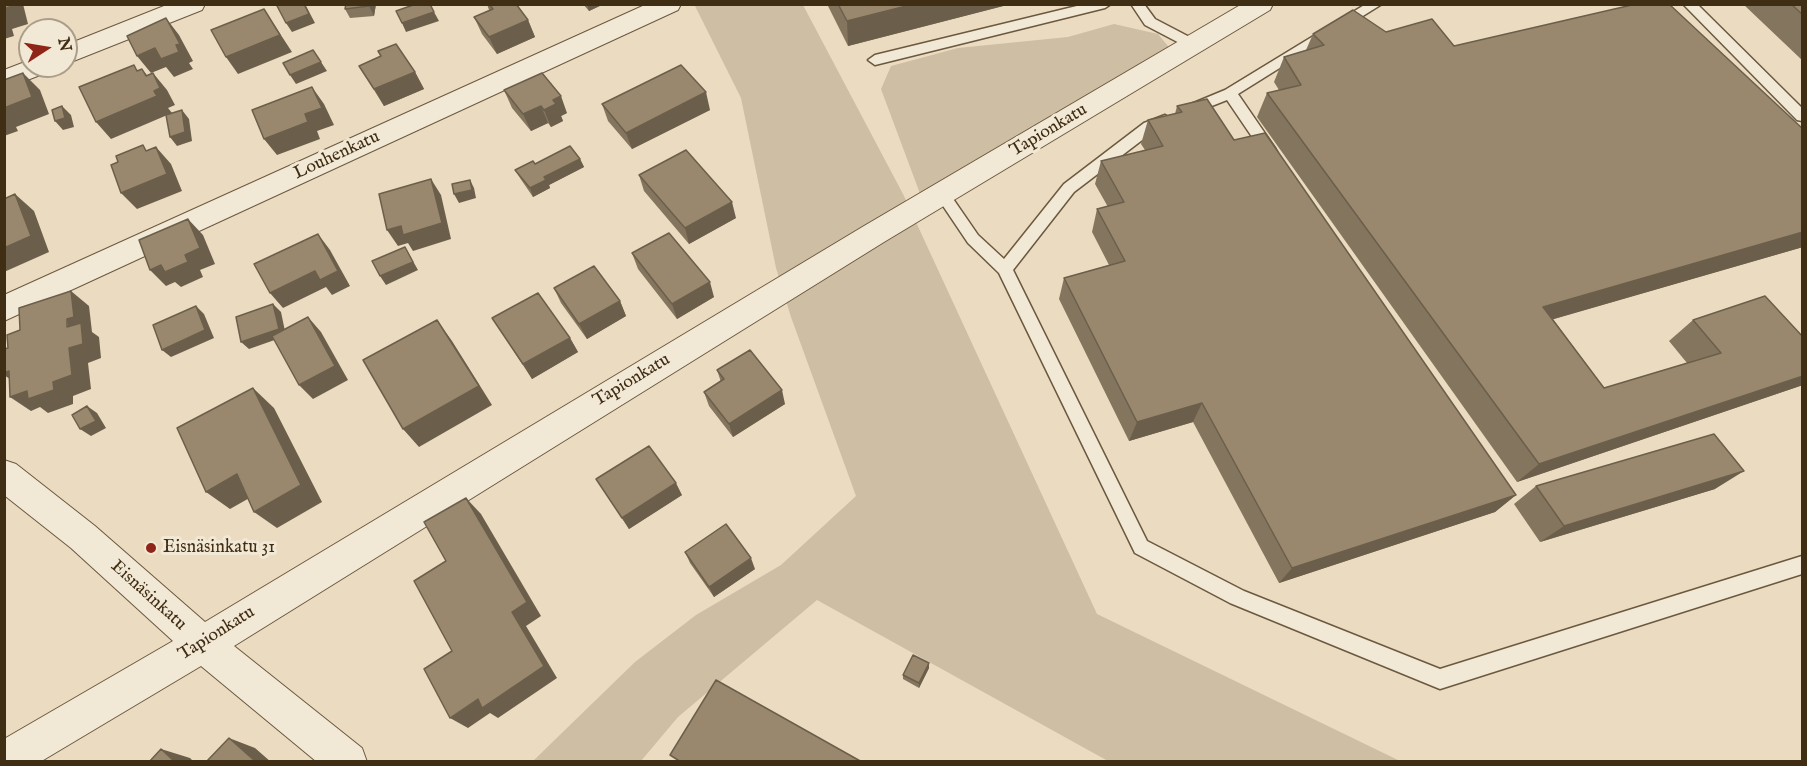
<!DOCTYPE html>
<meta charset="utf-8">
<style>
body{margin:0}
#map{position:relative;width:1807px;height:766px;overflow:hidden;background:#ebdbc0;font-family:"IM FELL English",serif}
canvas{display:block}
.frame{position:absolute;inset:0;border:6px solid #402e14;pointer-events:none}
.north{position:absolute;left:18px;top:18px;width:60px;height:60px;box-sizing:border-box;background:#f2e8d6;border:2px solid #ab9e88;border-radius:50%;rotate:78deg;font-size:16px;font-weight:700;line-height:24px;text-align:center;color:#402e14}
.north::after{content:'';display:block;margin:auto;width:21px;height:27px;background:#8f2418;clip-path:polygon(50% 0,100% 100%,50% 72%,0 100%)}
</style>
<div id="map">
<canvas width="1807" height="766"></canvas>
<div class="frame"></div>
<div class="north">N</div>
</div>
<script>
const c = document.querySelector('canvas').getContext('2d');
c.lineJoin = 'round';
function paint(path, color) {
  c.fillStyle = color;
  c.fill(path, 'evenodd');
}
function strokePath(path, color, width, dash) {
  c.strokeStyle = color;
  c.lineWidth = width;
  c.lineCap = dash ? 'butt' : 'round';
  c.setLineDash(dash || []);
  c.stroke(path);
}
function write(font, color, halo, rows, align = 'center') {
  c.font = font + ' "IM FELL English",serif';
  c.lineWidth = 6;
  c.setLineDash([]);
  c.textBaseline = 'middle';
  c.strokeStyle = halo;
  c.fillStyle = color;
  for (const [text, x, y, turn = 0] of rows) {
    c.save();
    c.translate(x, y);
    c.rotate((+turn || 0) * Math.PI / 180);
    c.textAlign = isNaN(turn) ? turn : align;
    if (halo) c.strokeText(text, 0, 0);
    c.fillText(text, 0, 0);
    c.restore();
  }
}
paint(new Path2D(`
 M694,4L803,5L903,194L1097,614L1400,761H1108L817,600L678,717L641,761L532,762L635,662L696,615L781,565L856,496L791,317L776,268L741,98Z
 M1114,24L1158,34L1172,51L922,199L881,89L891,66L958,48L1068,37Z`), '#cebea3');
const service = new Path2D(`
 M1085,4H1111L1105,8L875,65L868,60L875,55Z
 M1131,4H1144L1155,19L1199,42V48H1189L1145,25Z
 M1366,4H1382L1238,94L1275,148L1277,152L1275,156H1265L1227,100L1194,113H1184V107L1225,90Z
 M1683,4H1697L1802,108V121L1797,120Z
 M1165,115L1172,120L1154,131L1074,192L1013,270L1147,541L1244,591L1440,669L1802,556V574L1440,689L1230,603L1135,553L999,273L968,243L935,194L942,188L947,190L978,235L1004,259L1064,184L1144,123Z`);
const minor = new Path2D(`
 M169,4H205L202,10L66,64V45Z
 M647,4H681L678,10L4,321V295Z
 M1242,4H1273L1270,10L884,242L234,646L362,748L367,762H317L201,666L40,762H4V739L173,641L71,548L4,495V460L16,464L95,526L205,622L864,226Z
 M30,60V66H52L48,72L4,89V70Z`);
strokePath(service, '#6b593f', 3);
strokePath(minor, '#6b593f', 2);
paint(service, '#f2e8d6');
paint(minor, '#f2e8d6');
paint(new Path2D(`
 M376,4L374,16L350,18L345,9Z
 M487,4H516L528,20L535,37L497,54L482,34L474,17L489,10Z
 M583,4H604L589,11Z
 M827,4H1011L848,46Z
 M1743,4H1803V61Z
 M1386,32L1454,46L1803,129V247L1553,319L1604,388L1687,363L1669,341L1693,320L1803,337V385L1517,482L1257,117L1267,93L1279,90L1274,82L1284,57L1306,50L1313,34Z
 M359,66L415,72L424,89L384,106Z
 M504,90L567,113L561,116L563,121L551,127L548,123L531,131L512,108Z
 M602,104L710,110L632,149L608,121Z
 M1177,106L1234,140L1516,495L1495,512L1279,583L1193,422L1129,441L1059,299L1064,278L1109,265L1092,232L1097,209L1108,207L1095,184L1101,161L1145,150L1141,144L1148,120L1175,114Z
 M580,159L584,167L549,185L550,188L533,197L520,178L515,170L535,164Z
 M639,175L736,218L689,244L644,191Z
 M632,253L714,297L677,319L638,269Z
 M554,288L620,301L626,316L587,339L561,303Z
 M492,318L570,338L578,352L532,379Z
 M717,370L785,404L733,437L709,406L704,392L721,382Z
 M596,479L682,495L629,529Z
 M1536,486L1715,489L1540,542L1514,504Z
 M685,552L755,569L714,597L690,563Z
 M929,668L919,688L903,679V675Z`), '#84755e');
paint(new Path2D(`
 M12,4H23L28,24L12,29L14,36L4,39V9Z
 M305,4L315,23L292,32L286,23Z
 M370,4H376L374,16L369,6Z
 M587,4H604L589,11Z
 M914,4H1011L848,46L847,21Z
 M264,9L292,52L238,74L226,57Z
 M434,12L439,21L406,32L402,23Z
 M166,18L179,35L193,61L189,63L193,69L174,77L166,67L151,73L137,56L155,48L176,45Z
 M528,20L535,37L497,54L489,37Z
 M321,62L327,71L296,84L290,75Z
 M142,69L156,86L153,73L167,90L175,105L168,108L172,113L111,139L96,122L146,76Z
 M415,72L424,89L384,106L374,89Z
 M23,73L40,90L49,114L16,127L18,131L4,136V108Z
 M312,87L324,104L334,125L317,131L320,139L277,155L264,139L305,114Z
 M706,92L710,110L632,149L626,133Z
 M561,96L567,113L561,116L563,121L551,127L544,110L553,100Z
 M62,106L71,115L74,127L63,130L55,121Z
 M541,106L548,123L531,131L523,114Z
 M182,110L189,119L192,141L177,146L170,137Z
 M156,147L171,164L182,191L137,209L121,193Z
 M580,159L584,167L549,185L550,188L533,197L530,188L544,177Z
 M431,179L441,195L451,239L413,251L408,243L398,246L387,230Z
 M470,180L474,188L476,198L459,203L454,194Z
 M15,194L34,211L49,252L4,272V248Z
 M732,202L736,218L689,244L685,228Z
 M188,219L203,235L215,264L200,270L203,277L181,287L175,282L166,286L150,270L185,255Z
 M1803,232V247L1523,328L1543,307Z
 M318,234L330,250L350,286L332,295L326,287L283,308L270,293Z
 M405,247L418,270L386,285L380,276Z
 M710,282L714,297L677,319L672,304Z
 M71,291L89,306L92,332L99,337L101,358L88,363L91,389L73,396V404L48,413L40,407L31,411L10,397L53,382L69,348L67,319Z
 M620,301L626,316L587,339L579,324Z
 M273,304L281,312L286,336L249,349L241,342Z
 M196,306L204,314L214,338L171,357L162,350Z
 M308,317L321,332L348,380L313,399L299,385Z
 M437,320L452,341L492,405L419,447L403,429Z
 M570,338L578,352L532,379L523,364Z
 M9,371L23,388L4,375V373Z
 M1803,376V385L1800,386L1517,482L1539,464Z
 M253,388L274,408L322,502L277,528L254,512Z
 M782,390L785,404L733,437L729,424Z
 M1202,403L1193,422L1129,441L1137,422Z
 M87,406L97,413L106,428L91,436L80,429Z
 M1744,471L1715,489L1540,542L1564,526Z
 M237,474L260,492L230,509L206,492Z
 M676,483L682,495L629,529L622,518Z
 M1516,495L1495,512L1279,583L1292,568Z
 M466,498L481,514L541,616L526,626L557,678L498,718L490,713L468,728L450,718L478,699L512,612Z
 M751,558L755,569L714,597L709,587Z
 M929,663V668L919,688V683Z
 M229,738L255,748L271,762H256Z
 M161,749L190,758L194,762H175Z`), '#6b5f4c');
const building = new Path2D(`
 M4,4H12V6L4,9Z
 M276,4H304L309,14L286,23Z
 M346,4H370L369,6L345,9Z
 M416,4H430L434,12L402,23L396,11Z
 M489,4H516L528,20L489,37L474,17L493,9Z
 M838,4H914L847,21Z
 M1636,4H1669L1803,129V232L1543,307L1604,388L1721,353L1693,320L1765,296L1803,337V376L1539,464L1267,93L1301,85L1284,57L1324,45L1313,34L1353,10L1386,32L1432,19L1454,46Z
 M1791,4H1803V15Z
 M264,9L280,35L226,57L211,30Z
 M166,18L180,44L176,45L179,52L161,59L155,48L137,56L127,36Z
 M396,44L415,72L374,89L359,66L381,56L378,51Z
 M313,50L321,62L290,75L283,63Z
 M134,65L137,71L142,69L146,76L153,73L160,88L154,91L157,96L96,122L79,87Z
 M681,65L706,92L626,133L602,104Z
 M23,73L32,97L4,108V80Z
 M542,73L561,96L553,100L556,104L544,110L541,106L523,114L504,90Z
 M312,87L322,108L305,114L308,122L264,139L252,110Z
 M1207,99L1234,140L1265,133L1516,495L1292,568L1202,403L1137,422L1064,278L1125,261L1097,209L1124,202L1101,161L1163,146L1148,120L1182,112L1177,106Z
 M62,106L65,118L55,121L52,110Z
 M182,110L185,132L170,137L166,115Z
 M143,145L146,151L156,147L167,174L121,193L111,165L118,162L116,156Z
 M570,146L580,159L544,177L546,180L530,188L515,170L533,161L535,164Z
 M686,150L732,202L685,228L639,175Z
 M431,179L442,223L403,235L401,226L387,230L379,194Z
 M470,180L472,190L454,194L452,184Z
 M15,194L31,236L4,248V199Z
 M188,219L200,248L185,255L188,262L165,272L161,265L150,270L139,240Z
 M669,233L710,282L672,304L632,253Z
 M318,234L338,271L320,280L315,271L270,293L254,264Z
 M405,247L413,262L380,276L372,261Z
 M594,266L620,301L579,324L554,288Z
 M71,291L74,317L67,319V327L81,323L83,344L69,348L72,375L53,382L54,390L28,399L27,391L10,397L9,371L4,373V349L8,348L7,335L20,330L19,308Z
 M538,293L570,338L523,364L492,318Z
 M273,304L279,329L241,342L236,317Z
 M196,306L205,330L162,350L153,325Z
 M308,317L335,366L299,385L272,336Z
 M437,320L479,386L403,429L363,360Z
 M750,350L782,390L729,424L704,392L724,379L717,370Z
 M253,388L301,485L254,512L237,474L206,492L177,428Z
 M87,406L96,421L80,429L72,415Z
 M1714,434L1744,471L1564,526L1536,486Z
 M649,446L676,483L622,518L596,479Z
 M466,498L527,602L512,612L544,666L482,708L478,699L450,718L424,669L452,651L414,581L446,561L424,522Z
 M726,524L751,558L709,587L685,552Z
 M913,655L929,663L919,683L903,675Z
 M716,680L862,762H681L670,755Z
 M229,738L256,762H206Z
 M161,749L175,762H149Z`);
paint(building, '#99886d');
strokePath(building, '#6b5f4c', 1.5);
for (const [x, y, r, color] of [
 [151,548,6,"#8f2418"]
]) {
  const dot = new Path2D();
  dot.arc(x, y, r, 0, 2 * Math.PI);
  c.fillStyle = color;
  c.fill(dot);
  strokePath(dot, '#f2e8d6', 2);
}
write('18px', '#402e14', '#f2e8d6', [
 ["Tapionkatu",1049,131,-31],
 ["Louhenkatu",337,156,-25],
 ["Tapionkatu",632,381,-31],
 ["Eisnäsinkatu",148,596,42],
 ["Tapionkatu",217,634,-32]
]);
write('18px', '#402e14', '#f2e8d6', [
 ["Eisnäsinkatu 31",163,548]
], 'left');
</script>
